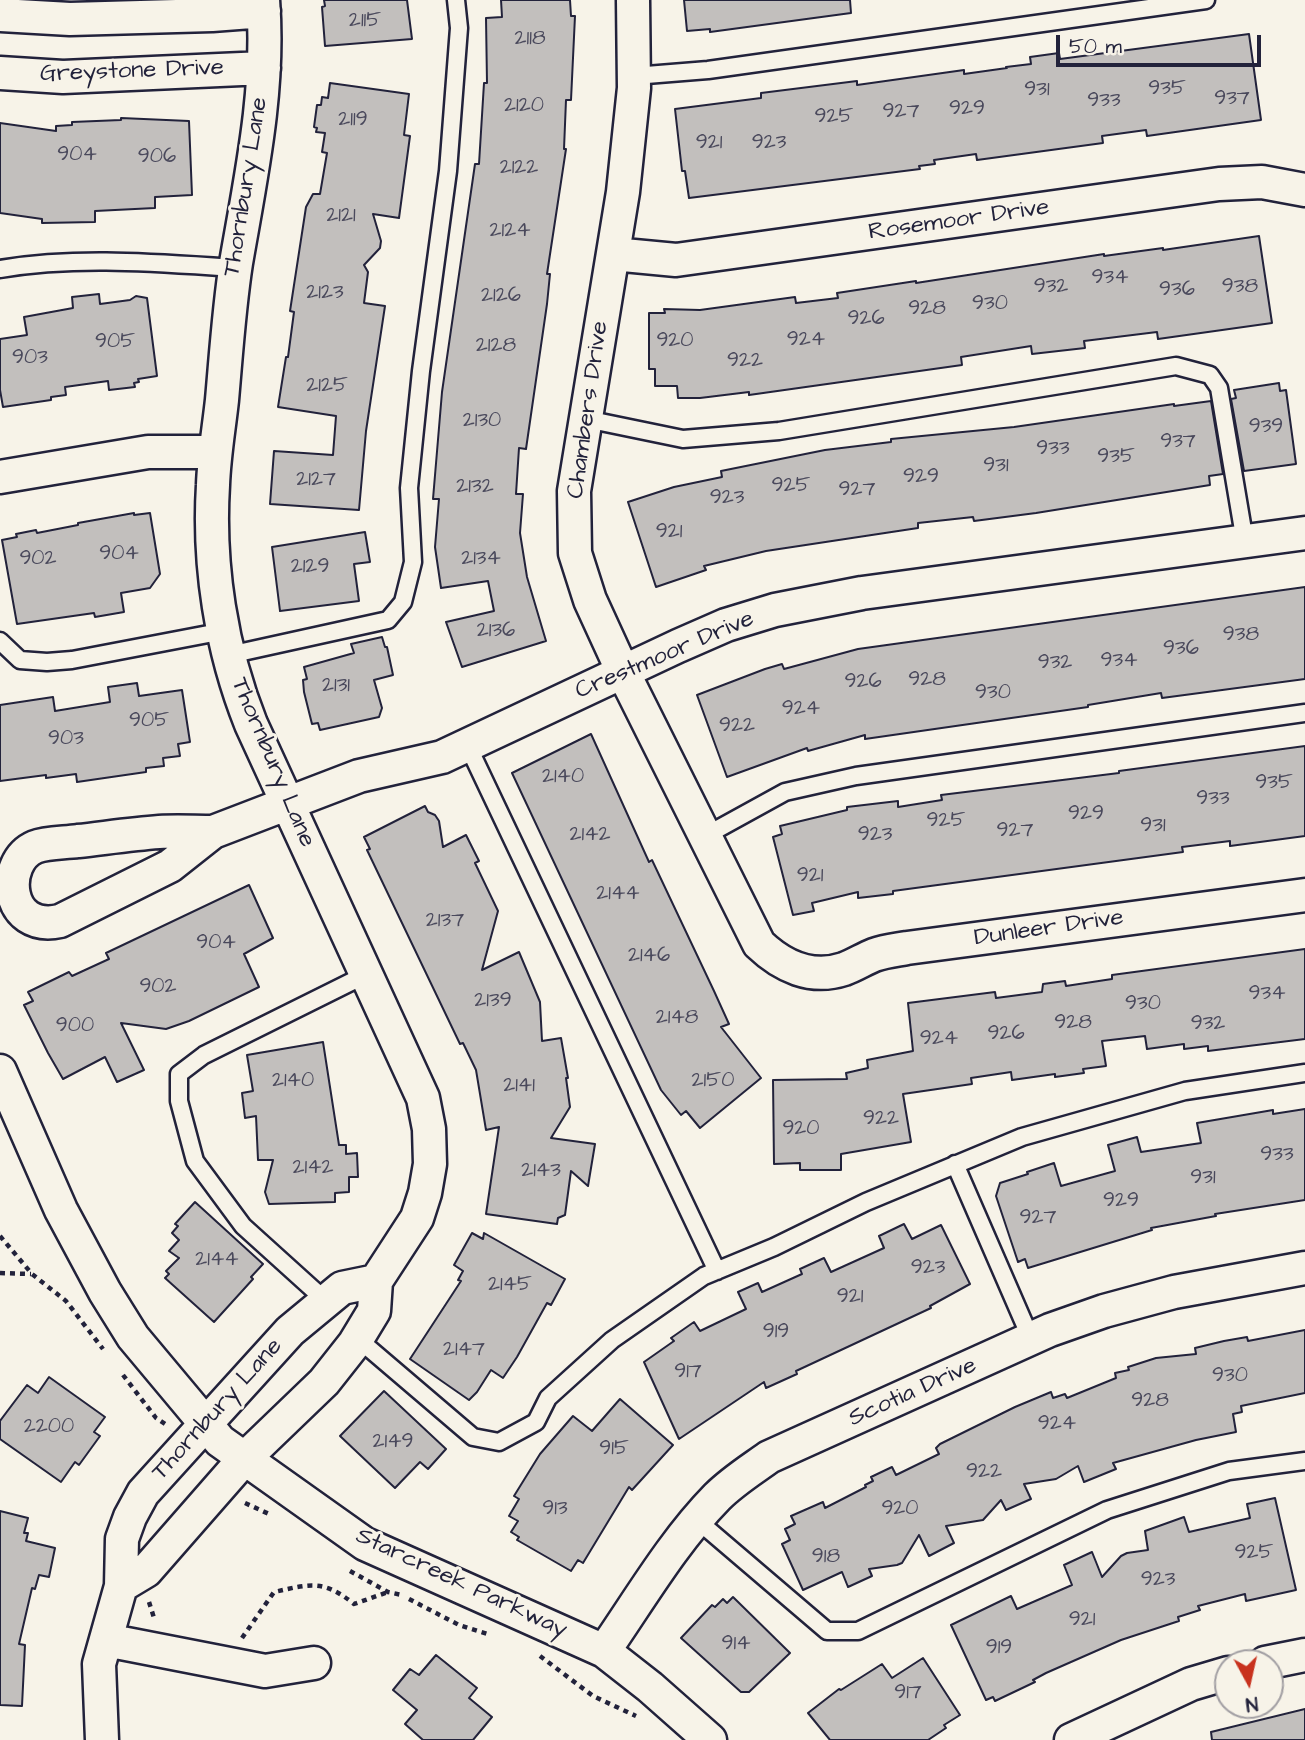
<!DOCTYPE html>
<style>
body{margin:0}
#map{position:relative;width:1305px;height:1740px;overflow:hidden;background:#f7f3e8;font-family:"Architects Daughter",sans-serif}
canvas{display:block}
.north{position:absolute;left:1214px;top:1649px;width:70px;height:70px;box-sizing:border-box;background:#f7f3e8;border:2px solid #a29fa3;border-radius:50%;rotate:172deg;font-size:19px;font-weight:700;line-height:28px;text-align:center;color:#22223b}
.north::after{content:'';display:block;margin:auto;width:24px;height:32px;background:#c8321e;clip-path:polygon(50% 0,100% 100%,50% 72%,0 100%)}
.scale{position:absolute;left:1056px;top:35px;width:205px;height:32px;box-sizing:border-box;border:4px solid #22223b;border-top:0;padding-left:9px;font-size:21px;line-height:24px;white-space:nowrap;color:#22223b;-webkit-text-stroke:5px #f7f3e8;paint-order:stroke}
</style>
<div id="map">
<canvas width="1305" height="1740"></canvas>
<div class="north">N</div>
<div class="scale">50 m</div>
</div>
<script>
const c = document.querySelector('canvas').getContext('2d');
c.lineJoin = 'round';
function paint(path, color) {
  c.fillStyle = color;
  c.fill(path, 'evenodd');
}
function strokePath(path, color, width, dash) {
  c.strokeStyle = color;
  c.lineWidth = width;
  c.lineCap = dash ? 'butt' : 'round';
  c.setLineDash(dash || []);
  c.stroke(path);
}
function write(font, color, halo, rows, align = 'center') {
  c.font = font + ' "Architects Daughter",sans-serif';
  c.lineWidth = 6;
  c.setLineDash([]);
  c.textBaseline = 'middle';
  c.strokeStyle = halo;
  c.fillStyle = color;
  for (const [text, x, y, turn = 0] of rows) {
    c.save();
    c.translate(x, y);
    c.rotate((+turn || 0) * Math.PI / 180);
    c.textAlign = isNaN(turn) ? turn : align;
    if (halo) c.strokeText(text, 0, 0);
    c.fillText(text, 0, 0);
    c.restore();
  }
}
const building = new Path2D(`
 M324,0H407L412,39L325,46L322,7L325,6Z
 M501,0H570L571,16H575L571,100H566L564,149H566L547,274H550L547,304L526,449L519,448L516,494H523L520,533L527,577L546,641L462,667L446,622L494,611L488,581L441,588L435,547L439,499H433L442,392L475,164H479L484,83H487L486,18L502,17Z
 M684,0H850L851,13L710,32V29L687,31Z
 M1249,34L1261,120L1147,136L1146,130L1102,136L1103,143L977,160L976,154L934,160L935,164L919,166L920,169L689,198L685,171H682L675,109L761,98V93L857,81V85L964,70V74L1007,68L1006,67L1031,64L1030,57L1059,53L1060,59Z
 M330,83L409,94L404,135L410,136L399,218L373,214L381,241L380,248L364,265L368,272L364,303L385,306L366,431L359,510L270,504L274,451L333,455L336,416L278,407L286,357H288L294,312L290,311L306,207L313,194H320L327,153L322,152L325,133L316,132L317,128L314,127L317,105H321L322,97L328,98Z
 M121,118L189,121L192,195L155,197V208L95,211V222L42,223V219L0,213V123L56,131V126L72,125V122L121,120Z
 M1259,236L1272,323L1158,339L1157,332L1084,341L1085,348L1032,354L1031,346L961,357L962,365L749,395V392L700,398H678L677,386H655V369H649V313H665L664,309L700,310L795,297L796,303L838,298L837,293L916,281V283L1104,254V256L1163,248V250Z
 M99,294L100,304L130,300L136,296L147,298L157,376L138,379L139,382L134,383L135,387L109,390L108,381L65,387L66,395L51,397V400L3,407L0,390V339L27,335L24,317L73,308L72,297Z
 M1279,383L1280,391L1286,390L1296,464L1244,471L1231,399L1236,398L1234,390Z
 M1211,401L1223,474L1209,476L1210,485L1036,513L974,521L973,517L918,523V528L766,551L704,566L706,570L656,587L628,502L674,487L722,477L721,471L825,450L891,442V439L1014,427L1174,404V406Z
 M134,513V515L150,513L160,574L150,588L121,593L124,612L95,617L94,613L17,624L2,540L17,537L16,534L36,530L37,533L78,525V523Z
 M365,532L370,562L354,564L359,601L280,611L272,547Z
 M1305,587V679L1162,698L1161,693L1088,705V707L865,739V735L808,751L807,748L727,777L697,695L765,669L782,664L784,669L858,649Z
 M382,637L385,647H387L393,675L374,680L382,708L379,717L320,730L318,723L312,724L304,692L303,680L307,679L304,667L354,653L351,644Z
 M137,683L139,696L182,690L190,742L178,744L180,756L163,758L164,766L146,768V772L77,782L76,774L46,778V775L0,781V705L53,697L55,711L110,702L108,687Z
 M591,734L649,862L652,860L714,991L729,1024L721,1027L761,1078L700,1128L686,1111L681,1115L661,1090L512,773Z
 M1305,746V836L1230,846V841L1182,847L1183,852L893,891V894L858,898V892L812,903L814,911L793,915L773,837L782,834L780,826L847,810V807L898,801V807L942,800L941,795L1119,773V771Z
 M425,806L428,812L435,815L439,821L443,847L466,835L479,861L475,863L498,911L482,970L519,952L540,1002L542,1041L561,1038L568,1078H566L570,1107L551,1138L595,1144L588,1186L571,1171L565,1215L558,1218L557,1224L486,1214L499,1127L486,1130L476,1070L463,1043L460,1044L367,850L370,849L364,837Z
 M249,885L273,938L244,954L259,987L189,1021L166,1029L121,1023L144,1070L117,1082L105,1057L63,1079L48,1053L24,1005L33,1001L28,992L69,972L72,976L109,959L106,953Z
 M1305,949V1039L1208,1051V1046L1184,1049V1044L1147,1049L1145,1036L1102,1041L1106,1066L1083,1069L1084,1073L1055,1077V1074L1012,1080L1011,1072L971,1078L972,1084L903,1094L911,1142L841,1154V1170H800V1163L774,1164L773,1080L847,1079L846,1073L868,1068L867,1060L913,1051L908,1003L995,992L996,998L1042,992L1043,984L1065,981L1066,986L1112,979V975Z
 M323,1042L339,1145H346V1154L357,1153L358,1177H349V1192L335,1193V1202L269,1204L265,1192L273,1160H258L256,1116L245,1118L242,1093L253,1091L247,1055Z
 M1305,1109V1200L1215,1214L1216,1216L1151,1228L1152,1230L1028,1268L1025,1259L1018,1262L996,1196L1000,1183L1028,1174L1027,1172L1054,1163L1061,1186L1115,1171L1108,1145L1137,1137L1141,1152L1201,1143L1197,1123L1273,1110V1114Z
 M195,1202L263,1264L251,1277L253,1279L214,1322L165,1278L169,1274L166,1271L179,1258L169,1251L179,1240L172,1233L178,1226L175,1224Z
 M904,1224L912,1239L941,1225L970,1284L930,1306L931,1308L796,1371L797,1374L766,1388L764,1382L679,1439L644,1362L674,1341L671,1338L694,1322L700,1331L746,1309L738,1292L758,1283L762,1292L802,1274L800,1269L824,1258L831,1272L884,1248L879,1236Z
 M472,1233L483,1239L484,1233L565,1279L551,1305L547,1303L517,1357L503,1378L491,1370L477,1392L469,1400L410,1359L461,1281L458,1280L463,1271L454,1265Z
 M1305,1330V1393L1241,1406L1242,1412L1233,1414L1236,1432L1196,1440L1113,1463L1116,1469L1084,1482L1078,1466L1056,1479L1024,1484L1031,1499L1006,1510L1001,1500L983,1520L946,1526L954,1543L929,1556L919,1535L902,1563L897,1565L869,1569L872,1576L848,1587L842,1572L803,1590L782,1544L790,1540L785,1529L795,1524L791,1516L823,1502L825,1508L866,1487L865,1485L873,1481L871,1477L892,1467L896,1475L939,1454L936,1448L940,1444L1015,1407L1051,1392L1053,1398L1065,1394L1067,1398L1116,1378L1115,1373L1129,1370L1128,1367L1156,1358L1196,1354L1195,1348L1224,1341L1247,1337L1248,1341Z
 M49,1377L105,1417L94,1432L100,1436L79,1465L75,1462L61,1482L0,1439V1421L27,1385L38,1393Z
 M384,1391L446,1449L428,1469L420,1462L395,1488L340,1436Z
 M620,1399L673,1445L632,1490L629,1487L583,1563L578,1560L571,1571L517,1540L519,1537L511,1532L518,1521L509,1516L519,1499L514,1496L540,1454L573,1416L592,1431Z
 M1275,1498L1296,1590L1246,1601L1245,1594L1198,1606L1200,1610L1178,1617L1179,1621L1121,1640L1046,1673L1033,1680L1035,1682L995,1701L993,1697L986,1700L951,1625L1011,1596L1017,1609L1072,1585L1064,1565L1092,1552L1102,1577L1121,1556L1127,1553L1148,1550L1145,1531L1184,1517L1189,1532L1250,1518L1247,1504Z
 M0,1511L28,1518L24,1533H28L26,1541L55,1548L49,1577L39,1575L35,1589L32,1588L19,1644L25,1645L22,1706L0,1705Z
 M733,1597L790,1653L749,1692H741L681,1638L712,1605L715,1607L723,1599L727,1603Z
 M436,1655L477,1688L469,1698L492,1717L473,1740H423L405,1724L417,1710L393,1690L410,1669L419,1675Z
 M923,1658L960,1715L944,1725L946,1728L928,1740H830L808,1713L839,1689L841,1690L882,1664L892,1678Z
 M1305,1709V1740H1212L1211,1732Z`);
paint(building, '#c2bfbd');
strokePath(building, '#22223b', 2);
const service = new Path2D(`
 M634,76L708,70L1206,0
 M0,269C78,256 156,263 235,268
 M586,419L683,439L779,431L1176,366L1210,375L1219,388L1245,542
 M0,641L20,660L47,662L72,660L224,631
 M229,655L388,620L403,602L413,562L409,488L421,371L448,171L459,28L456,0
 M468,746L717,1271
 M705,836L785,792L856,776L1305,713
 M955,1164L1031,1339
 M326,1301L243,1226L195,1161L179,1101V1074L204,1055L367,974
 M357,1338L473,1437L499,1442L536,1422L548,1398L612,1340L704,1276L774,1247L866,1202L1022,1137L1185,1091L1305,1073
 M697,1520L827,1631H858L1107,1510L1229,1471L1305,1461`);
const minor = new Path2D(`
 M633,0L634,88L623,192L574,491L575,553L590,600L623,672L759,944C782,966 811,980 844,969C855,965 864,959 874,955C885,951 896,950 907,948L1305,895
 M0,15L70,19L212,15L264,11
 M0,73L63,77L264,68
 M613,254L676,260L1219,184L1262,182L1305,190
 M0,477L148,452H215
 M213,832C195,832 177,831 159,832C132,834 105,838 78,841C64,843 47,842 35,847C0,862 5,933 60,921L170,866L213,832L359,776L442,757L678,646L726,625L775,610L862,593L1305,533
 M0,1071L61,1210L105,1292L133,1337L220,1441L365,1544L604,1651L650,1687L710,1740
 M121,1586L146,1571L244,1459L324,1382L354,1344L374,1311L376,1281L417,1218L425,1193L430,1164L429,1129L423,1098L251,724C221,649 208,565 213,485C214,456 219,428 222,400C226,355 229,308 236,263C251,176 270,89 263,0
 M106,1640L265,1671L314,1663
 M604,1651C640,1599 673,1542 717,1497C733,1481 751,1470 769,1457L1050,1330L1104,1311L1174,1292L1305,1268
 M1265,1663L1305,1655
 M102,1740L99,1664L121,1586L122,1539L130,1517L143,1493L290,1331L342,1288L376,1281
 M1071,1740L1191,1684L1228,1673`);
strokePath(service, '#22223b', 21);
strokePath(minor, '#22223b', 37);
strokePath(new Path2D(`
 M0,1236L32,1274L66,1301L103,1349
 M0,1273L31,1274
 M123,1375L156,1418L168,1426
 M245,1503L269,1514
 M350,1571L388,1592L402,1595
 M409,1599L459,1625L491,1635
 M149,1602L155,1621
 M242,1638L274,1592C310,1584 323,1579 354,1604L388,1592
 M540,1656L593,1696L636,1716`), '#22223b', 4.5, [5, 5]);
strokePath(service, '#f7f3e8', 16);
strokePath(minor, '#f7f3e8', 32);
write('21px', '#4a495c', null, [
 ["2115",365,22],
 ["2118",530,40],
 ["935",1167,90],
 ["931",1037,91],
 ["937",1232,100],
 ["933",1104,102],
 ["2120",524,107],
 ["929",967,110],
 ["927",901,113],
 ["925",834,118],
 ["2119",353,121],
 ["921",709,144],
 ["923",769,144],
 ["904",77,156],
 ["906",157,158],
 ["2122",519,169],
 ["2121",341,217],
 ["2124",510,232],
 ["934",1110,279],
 ["932",1051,288],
 ["938",1240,288],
 ["936",1177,291],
 ["2123",325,294],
 ["2126",501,297],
 ["930",990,305],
 ["928",927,310],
 ["926",866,320],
 ["924",806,341],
 ["920",675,342],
 ["905",115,343],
 ["2128",496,347],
 ["903",30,359],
 ["922",745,362],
 ["2125",327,387],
 ["2130",482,422],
 ["939",1266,428],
 ["937",1178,443],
 ["933",1053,450],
 ["935",1116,458],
 ["931",996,467],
 ["929",921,478],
 ["2127",316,481],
 ["925",791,487],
 ["2132",475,488],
 ["927",857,491],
 ["923",727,499],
 ["921",669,533],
 ["904",119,555],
 ["902",38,560],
 ["2134",481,560],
 ["2129",310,568],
 ["2136",496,632],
 ["938",1241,636],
 ["936",1181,650],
 ["934",1119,662],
 ["932",1055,664],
 ["928",927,681],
 ["926",863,683],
 ["2131",336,687],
 ["930",993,694],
 ["924",801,710],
 ["905",149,722],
 ["922",737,727],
 ["903",66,740],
 ["2140",563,778],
 ["935",1274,784],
 ["933",1213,800],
 ["929",1086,815],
 ["925",946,822],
 ["931",1153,827],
 ["927",1015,832],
 ["2142",590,836],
 ["923",875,836],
 ["921",810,877],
 ["2144",618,895],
 ["2137",445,922],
 ["904",216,944],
 ["2146",649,957],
 ["902",158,988],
 ["934",1267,995],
 ["2139",493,1002],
 ["930",1143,1005],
 ["2148",677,1019],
 ["928",1073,1024],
 ["932",1208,1025],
 ["900",75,1027],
 ["926",1006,1035],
 ["924",939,1040],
 ["2140",293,1082],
 ["2150",713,1082],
 ["2141",519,1087],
 ["922",881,1120],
 ["920",801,1130],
 ["933",1277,1156],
 ["2142",313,1169],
 ["2143",541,1172],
 ["931",1203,1179],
 ["929",1121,1202],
 ["927",1038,1219],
 ["2144",217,1261],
 ["923",928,1269],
 ["2145",510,1286],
 ["921",850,1298],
 ["919",776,1333],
 ["2147",464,1351],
 ["917",688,1373],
 ["930",1230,1377],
 ["928",1150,1402],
 ["924",1057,1425],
 ["2200",49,1428],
 ["2149",393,1443],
 ["915",614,1450],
 ["922",984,1473],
 ["913",555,1510],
 ["920",900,1510],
 ["925",1254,1554],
 ["918",826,1558],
 ["923",1158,1581],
 ["921",1082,1621],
 ["914",736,1645],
 ["919",999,1649],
 ["917",908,1694]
]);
write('24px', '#22223b', '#f7f3e8', [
 ["Greystone Drive",132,72,-2],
 ["Thornbury Lane",247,187,-81],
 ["Rosemoor Drive",959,221,-8],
 ["Chambers Drive",589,410,-82],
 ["Crestmoor Drive",665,656,-23],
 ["Thornbury Lane",272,763,67],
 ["Dunleer Drive",1049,929,-8],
 ["Scotia Drive",913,1393,-24],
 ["Thornbury Lane",218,1410,-48],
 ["Starcreek Parkway",461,1584,25]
]);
</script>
